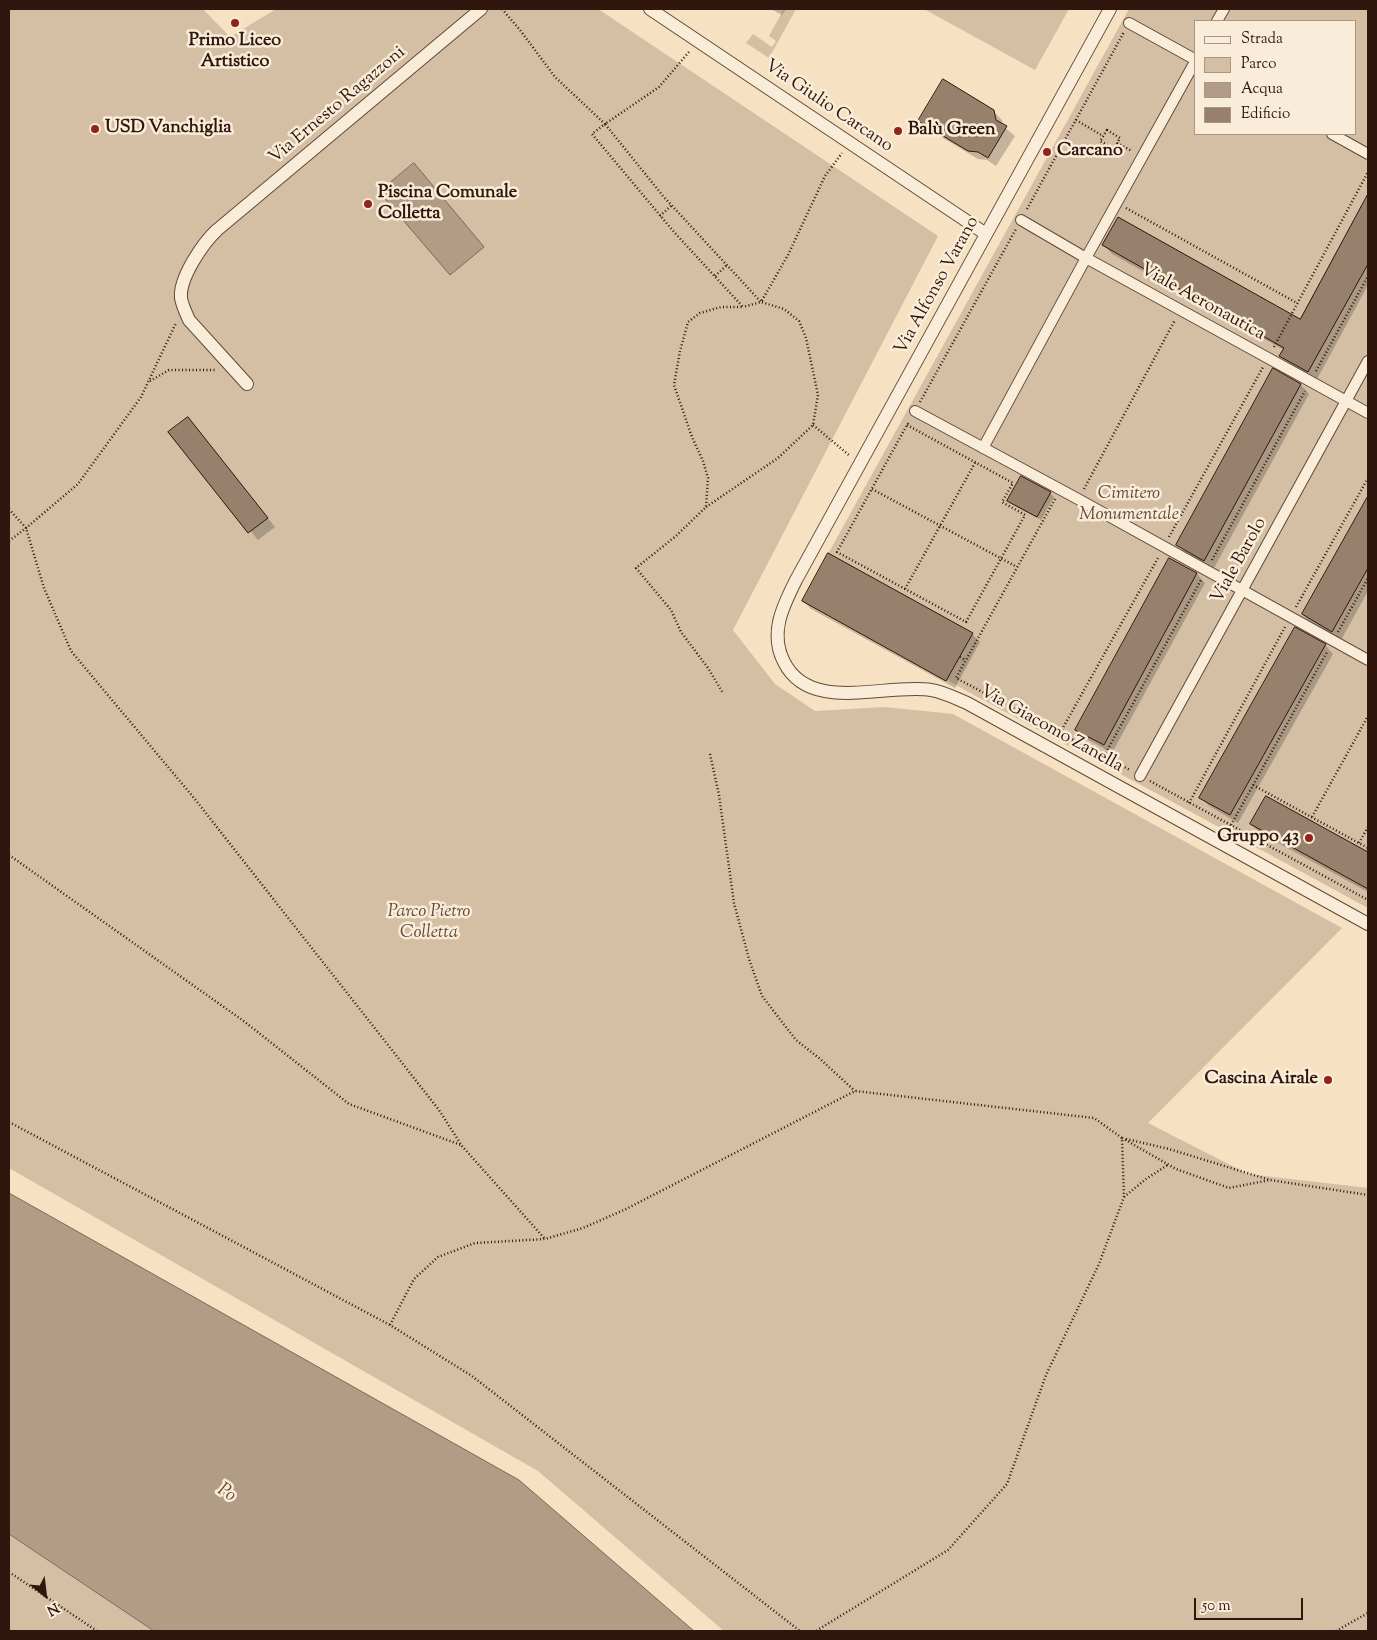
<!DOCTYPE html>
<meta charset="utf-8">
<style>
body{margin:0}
#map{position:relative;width:1377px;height:1640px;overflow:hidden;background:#f6e1c3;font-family:"Sorts Mill Goudy",serif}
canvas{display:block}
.frame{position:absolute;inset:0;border:10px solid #30160d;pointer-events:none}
.legend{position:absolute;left:1194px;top:20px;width:162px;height:115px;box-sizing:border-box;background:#f9ecd8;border:1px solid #a99687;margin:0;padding:6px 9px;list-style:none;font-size:15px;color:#30160d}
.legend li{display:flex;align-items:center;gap:10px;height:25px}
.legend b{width:25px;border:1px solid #a99687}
.north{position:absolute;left:20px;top:1570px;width:50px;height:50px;-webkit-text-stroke:4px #f9ecd8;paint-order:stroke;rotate:151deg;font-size:14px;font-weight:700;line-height:20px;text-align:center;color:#30160d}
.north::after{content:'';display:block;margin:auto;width:18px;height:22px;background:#30160d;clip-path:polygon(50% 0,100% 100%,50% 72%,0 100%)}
.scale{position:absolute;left:1194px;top:1598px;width:109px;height:22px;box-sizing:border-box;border:2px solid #30160d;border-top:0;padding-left:6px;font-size:15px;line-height:18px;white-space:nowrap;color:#30160d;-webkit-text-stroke:4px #f9ecd8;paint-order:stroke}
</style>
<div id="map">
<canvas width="1377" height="1640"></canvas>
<div class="frame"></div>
<ul class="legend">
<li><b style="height:6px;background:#f9ecd8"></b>Strada</li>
<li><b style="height:14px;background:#d4bea4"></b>Parco</li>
<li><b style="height:14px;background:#b39c85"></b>Acqua</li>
<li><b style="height:14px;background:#97806c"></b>Edificio</li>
</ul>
<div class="north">N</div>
<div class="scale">50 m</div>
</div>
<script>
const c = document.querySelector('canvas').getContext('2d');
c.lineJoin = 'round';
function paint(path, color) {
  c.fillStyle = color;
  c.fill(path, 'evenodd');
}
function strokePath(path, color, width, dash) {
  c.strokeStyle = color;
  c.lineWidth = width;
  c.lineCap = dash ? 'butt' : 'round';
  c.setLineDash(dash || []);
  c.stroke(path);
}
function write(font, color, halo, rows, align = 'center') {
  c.font = font + ' "Sorts Mill Goudy",serif';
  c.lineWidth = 5;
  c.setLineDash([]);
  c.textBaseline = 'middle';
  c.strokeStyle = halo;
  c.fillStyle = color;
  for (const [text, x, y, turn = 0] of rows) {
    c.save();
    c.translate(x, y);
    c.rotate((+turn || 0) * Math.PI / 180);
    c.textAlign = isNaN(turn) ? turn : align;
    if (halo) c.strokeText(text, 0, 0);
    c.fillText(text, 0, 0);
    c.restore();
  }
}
paint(new Path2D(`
 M9,9H203L230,37L276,9H598L938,236L733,630L775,684L815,711L885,707L953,714L1342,928L1148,1123L1248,1174L1368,1188V1630L1366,1631H724L538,1471L9,1168Z
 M784,9H796L769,58L746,43L753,34L772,47L776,41L769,36Z
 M924,9H1069L1035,70Z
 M1129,9H1368V908C1180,805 990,705 802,601ZM1196,21H1356V134H1196Z
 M9,1534L154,1631H9Z`), '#d4bea4');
const water = new Path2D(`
 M414,163L484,247L450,275L379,192Z
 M9,1193L519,1480L694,1631H154L9,1534Z`);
paint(water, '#b39c85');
strokePath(water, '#7f6655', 1);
paint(new Path2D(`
 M771,9H786L782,15Z
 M993,111L1002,120L1003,126L1015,136L996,166L987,160L978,159L928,129L920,121Z
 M1368,196V285L1317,379L1289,365L1281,356L1284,350L1112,254L1104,245L1300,321Z
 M1273,370L1301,385L1309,394L1214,568L1186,553L1178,545Z
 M188,419L275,527L258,540L170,433Z
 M1050,493L1054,497L1041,520L1013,505L1009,501Z
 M1368,500V591L1341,640L1312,624L1303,615Z
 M1170,559L1197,574L1205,583L1112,753L1085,738L1077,730Z
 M803,601L972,634L980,642L955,688L811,609Z
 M1325,645L1333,654L1238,823L1209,806L1201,798Z
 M1266,798L1368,854V892L1260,833L1251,824Z`), '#0003');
const building = new Path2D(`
 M943,79L994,110L996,120L1007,126L988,158L978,152L968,151L918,121Z
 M1368,194V264L1308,372L1279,356L1284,348L1102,245L1118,217L1300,319Z
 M1273,368L1301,384L1204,561L1176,545Z
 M188,417L268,518L248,533L168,432Z
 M1021,476L1051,492L1037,517L1007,501Z
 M1368,496V568L1332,632L1302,614Z
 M828,553L973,633L946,681L802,601Z
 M1169,558L1197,573L1104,745L1075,730Z
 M1295,627L1326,644L1230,815L1199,798Z
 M1266,796L1368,852V889L1250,824Z`);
paint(building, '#97806c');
strokePath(building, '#30160d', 1);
const pedestrian = new Path2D(`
 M1217,21L1224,9
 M1129,23L1196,60
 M1332,134L1368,154
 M1021,220L1086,258L1368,413
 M915,411L1078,499L1368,660
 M983,448L1086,258L1196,60
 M1140,776L1368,361`);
const minor = new Path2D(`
 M650,9L986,234
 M1110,9L796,580C783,606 769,633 784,662C810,714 885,683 931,690C944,692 955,698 967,703L1368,924
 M247,384L189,320C186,313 182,305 181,298C179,278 203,243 217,230L481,9`);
strokePath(pedestrian, '#62493a', 12);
strokePath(minor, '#62493a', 14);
strokePath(new Path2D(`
 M502,9L520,30L555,77L605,124L592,134L674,232L743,307H721L700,313L688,322L680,351L674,385L692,437L703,461L708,478L706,507L676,536L636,568L671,610L681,632L708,668L723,693
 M689,52L659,87L605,124L663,196L761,302L788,255L825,176L842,153
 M1076,120L1103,136
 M1107,130L1120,138L1114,149L1100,141Z
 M1117,143L1132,151
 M1126,208L1297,303
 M1027,209L1124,32
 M660,216L672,205
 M715,276L727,265
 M1274,347L1368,172
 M1316,371L1368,276
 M150,381L169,370H216
 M920,402L1016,229
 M813,425L850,456
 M907,425L1013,483L1002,502L1025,515L966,622L837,552L907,425L909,422
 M872,489L1017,567
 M1084,489L1175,320
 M1055,499L956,678L1130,770
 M706,507L778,458L813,425L818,395L806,338L799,321L784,309L761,302L743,307
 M9,509L26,528L44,588L71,651L194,798L439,1110L462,1146L545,1239
 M1169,537L1263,367
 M9,541L26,528L78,484L141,397L176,323
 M1212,560L1305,391
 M905,589L976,461
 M1296,607L1368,478
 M1338,632L1368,578
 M960,657L965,660
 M1060,733L1158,558
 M710,754L719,795L734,903L749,959L762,996L796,1040L819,1058L855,1091
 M1104,756L1201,580
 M1150,781L1368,900
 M1253,785L1368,848
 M1189,803L1285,627
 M1312,817L1368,716
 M1231,825L1327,652
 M1359,843L1368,827
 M9,855L245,1022L349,1104L461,1145
 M9,1122L390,1325L472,1376L800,1631
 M1122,1138L1176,1169L1229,1188L1270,1180L1368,1195
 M1126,1139L1169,1149L1270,1180
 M1124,1197L1146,1179L1169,1164
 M390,1325L414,1279L438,1257L475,1243L545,1239L583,1228L626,1209L855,1091L1094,1118L1122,1138L1124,1197L1099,1264L1046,1375L1007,1484L948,1550L816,1631
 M9,1572L97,1631
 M1336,1631L1368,1613`), '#30160d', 2.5, [1, 2.5]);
strokePath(pedestrian, '#f9ecd8', 10);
strokePath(minor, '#f9ecd8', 12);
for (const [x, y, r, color] of [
 [235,23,5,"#8f2418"],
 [95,129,5,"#8f2418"],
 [898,131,5,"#8f2418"],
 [1047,152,5,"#8f2418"],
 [368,204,5,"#8f2418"],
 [1309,838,5,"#8f2418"],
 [1328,1080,5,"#8f2418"]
]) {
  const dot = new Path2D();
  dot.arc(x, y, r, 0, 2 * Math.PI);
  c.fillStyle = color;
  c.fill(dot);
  strokePath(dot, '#f9ecd8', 2);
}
write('bold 18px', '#30160d', '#f9ecd8', [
 ["Primo Liceo",235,42,"center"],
 ["Artistico",235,63,"center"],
 ["USD Vanchiglia",105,129],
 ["Balù Green",908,131],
 ["Carcano",1057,152],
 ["Piscina Comunale",378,194],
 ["Colletta",378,215],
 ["Gruppo 43",1299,838,"right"],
 ["Cascina Airale",1318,1080,"right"]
], 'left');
write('18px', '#30160d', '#f9ecd8', [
 ["Via Ernesto Ragazzoni",338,106,-40],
 ["Via Giulio Carcano",828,107,34],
 ["Via Alfonso Varano",938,286,-61],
 ["Viale Aeronautica",1202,303,29],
 ["Viale Barolo",1240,561,-61],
 ["Via Giacomo Zanella",1051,730,29]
]);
write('italic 18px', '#61483a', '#f9ecd8', [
 ["Cimitero",1129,495],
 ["Monumentale",1129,516],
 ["Parco Pietro",429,913],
 ["Colletta",429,934]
]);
write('italic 19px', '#644c3d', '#f9ecd8', [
 ["Po",226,1494,32]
]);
</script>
